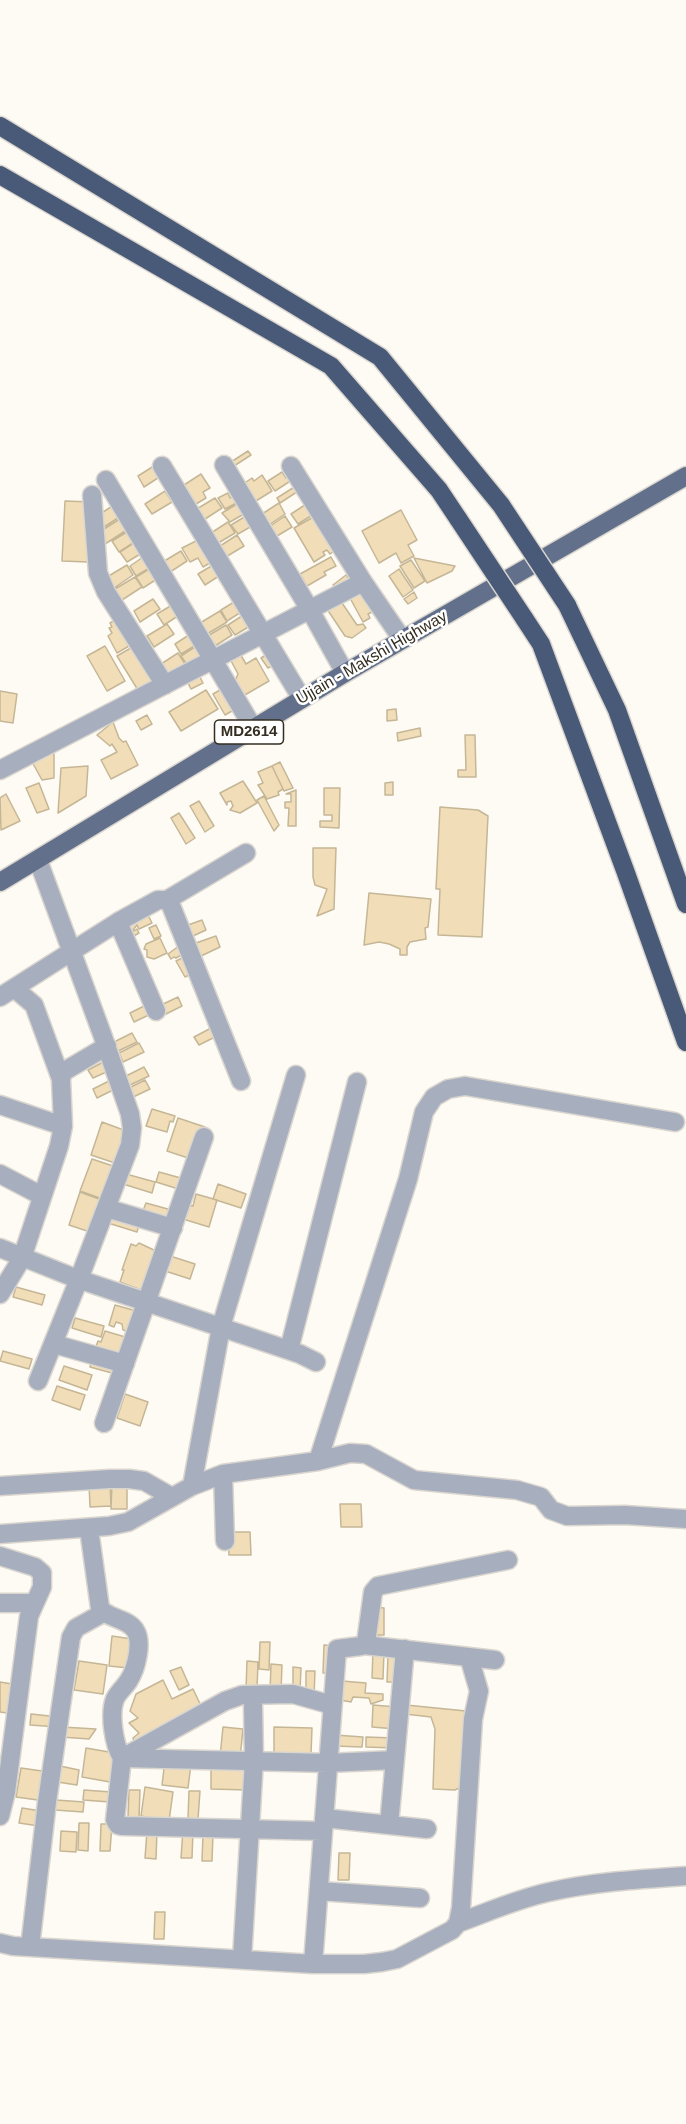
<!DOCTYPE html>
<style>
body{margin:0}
canvas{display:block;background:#fefbf5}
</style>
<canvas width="686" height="2124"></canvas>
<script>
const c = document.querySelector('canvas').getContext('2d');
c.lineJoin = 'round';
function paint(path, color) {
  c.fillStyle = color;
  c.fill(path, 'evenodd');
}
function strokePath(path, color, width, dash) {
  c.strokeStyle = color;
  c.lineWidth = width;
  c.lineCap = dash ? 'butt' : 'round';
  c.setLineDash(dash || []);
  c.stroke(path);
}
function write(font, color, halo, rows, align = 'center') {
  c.font = font + ' Helvetica,sans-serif';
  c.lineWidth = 5;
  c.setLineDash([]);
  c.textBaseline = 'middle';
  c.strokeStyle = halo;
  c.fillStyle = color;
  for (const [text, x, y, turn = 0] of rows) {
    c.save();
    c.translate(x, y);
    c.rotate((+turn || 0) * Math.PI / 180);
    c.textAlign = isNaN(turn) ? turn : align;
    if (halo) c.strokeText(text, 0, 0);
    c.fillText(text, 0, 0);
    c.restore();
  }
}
const building = new Path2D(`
 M248,451L251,455L234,466L231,462Z
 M157,464L164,474L144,487L138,476Z
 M282,472L286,478L292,474L295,478L275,491L268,481Z
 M201,474L210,488L203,492L206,498L196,504L184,485Z
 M262,475L272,491L251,504L243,484L252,478L254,481Z
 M299,484L303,488L280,503L277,498Z
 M234,490L228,493L230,498L237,494L240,501L225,509L218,498Z
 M165,491L172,502L152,514L145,504Z
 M215,498L222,508L202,521L195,510Z
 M65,501L91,502L88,562L62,561Z
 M242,501L249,511L230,522L222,513Z
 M311,501L317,512L298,524L291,514Z
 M117,503L124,514L104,527L97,516Z
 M279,503L285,514L266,527L259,516Z
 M401,510L417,540L408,545L414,556L401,563L396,553L379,563L362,531Z
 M251,513L257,523L238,534L231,525Z
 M126,515L133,526L105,544L101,531Z
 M317,515L340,547L330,554L327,550L323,552L325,555L314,562L294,528Z
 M285,516L292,527L272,539L266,529Z
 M228,522L235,533L215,545L208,535Z
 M132,529L139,539L119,552L112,541Z
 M237,535L244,546L224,558L217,548Z
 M202,538L210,563L203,567L198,558L190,562L182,548Z
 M140,539L147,550L127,562L120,552Z
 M181,551L187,561L167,574L161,563Z
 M149,553L156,564L136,576L130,566Z
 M331,557L336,566L324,572L326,575L307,586L300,574Z
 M414,558L455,566L452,571L427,583Z
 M411,560L425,581L414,588L400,566Z
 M218,562L225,572L205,585L198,574Z
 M127,565L133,575L114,588L107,577Z
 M156,565L163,575L143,588L136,577Z
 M399,569L413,590L403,597L389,576Z
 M346,575L355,586L339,589L333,585Z
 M135,577L142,587L122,600L115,589Z
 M367,589L376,610L368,614L370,618L363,622L350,598Z
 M414,592L417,598L408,604L404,599Z
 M153,599L160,609L140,622L134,611Z
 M239,599L246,609L227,621L221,610Z
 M340,600L357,625L363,624L366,628L352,638L345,636L327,609Z
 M177,602L184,612L164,625L157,614Z
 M220,611L227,622L207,634L200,623Z
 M248,612L255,623L235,635L228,625Z
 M121,617L132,638L126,641L129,646L117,653L108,636L112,633L109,628L112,627L110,623Z
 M167,624L174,634L154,647L147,636Z
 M226,625L232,635L212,648L206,637Z
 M195,631L201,642L181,654L175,644Z
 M201,643L208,654L188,666L181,656Z
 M136,645L159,684L141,695L117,656Z
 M105,646L125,681L107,691L87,656Z
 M239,652L246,664L256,658L269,681L243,696L235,681L238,674L229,657Z
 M271,652L274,665L268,668L261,658Z
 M178,653L185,664L165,676L158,666Z
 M198,673L203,683L191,689L186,679Z
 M227,686L239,707L225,715L213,694Z
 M206,690L218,709L181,731L169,712Z
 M0,691L17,694L13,723L0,721Z
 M396,709L397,720L387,721V710Z
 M147,715L152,724L141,730L136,721Z
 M113,722L119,738L123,742L126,741L138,765L111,779L101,760L117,752L112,744L110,746L97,735Z
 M420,728L421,736L398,741L397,733Z
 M465,735H475L476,777H458V770H466Z
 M54,748V778L42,780L31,760Z
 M280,762L293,788L284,791L272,766Z
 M88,766L86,796L58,813L61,768Z
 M272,766L283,789L278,792L279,795L267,799L258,785L263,783L258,772Z
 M243,781L257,803L240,813L230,810L233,806L231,801L227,802V805L220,793Z
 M393,782V795H385V783Z
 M39,783L49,809L37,813L26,788Z
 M324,788H340L339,828L320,827V821H332V815H324Z
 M296,790V826H288L289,808H285V802H291V794H286Z
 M6,794L20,821L1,830L0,798Z
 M264,796L279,825L274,831L257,800Z
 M199,801L214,826L205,832L190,806Z
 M440,807L478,810L488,816L482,937L438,935L440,889H436Z
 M179,813L195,838L186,844L171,818Z
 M313,848H336L334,909L317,916L327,889L315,885L313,877Z
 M369,893L431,899L428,927L425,928L426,939L410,942L407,947V955H400V949L389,944L379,942L364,945Z
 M147,913L152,923L139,929L137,925L133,930L134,931L137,929L139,933L132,937L125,924Z
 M202,920L206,930L193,936L188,925Z
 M156,925L161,936L154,939L149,928Z
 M216,936L220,947L199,957L193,944Z
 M160,938L167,953L154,959L147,957V950L144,949L146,944Z
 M183,943L188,951L176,958L174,957L171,959L168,954Z
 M186,956L193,973L185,977L176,961Z
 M178,997L182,1006L162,1016L157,1007Z
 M150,1003L155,1012L134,1022L130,1013Z
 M215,1026L219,1035L199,1045L194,1037Z
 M132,1033L137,1042L116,1052L112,1043Z
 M139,1043L144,1052L123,1062L119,1053Z
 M109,1059L113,1069L93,1078L88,1070Z
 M144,1067L149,1076L128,1086L124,1077Z
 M113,1079L117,1088L97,1098L93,1089Z
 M145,1080L150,1089L129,1099L125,1090Z
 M152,1109L175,1116L173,1122L170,1121L167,1132L146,1126Z
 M178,1118L205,1127L194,1160L167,1151Z
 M102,1122L129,1132L118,1164L91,1155Z
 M92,1159L119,1168L108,1201L80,1191Z
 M159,1172L188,1180L185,1191L156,1182Z
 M126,1174L155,1182L152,1193L123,1184Z
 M218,1184L246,1194L241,1208L213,1199Z
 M80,1192L107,1202L96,1234L69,1225Z
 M196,1194L217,1200L209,1227L183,1219L187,1205L193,1206Z
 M146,1203L175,1211L172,1222L142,1213Z
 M111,1213L140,1221L137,1232L108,1223Z
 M139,1243L156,1251L149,1293L120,1282L124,1270H122L131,1244L136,1246Z
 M167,1255L195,1264L190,1279L162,1270Z
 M16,1287L45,1295L42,1305L13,1297Z
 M115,1305L140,1312L134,1333L123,1330L122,1324L116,1322L114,1327L109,1325Z
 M75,1318L104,1326L101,1337L72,1328Z
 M105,1331L132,1339L123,1362L95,1349L98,1341L101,1342Z
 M3,1351L32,1359L29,1369L0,1361Z
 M93,1356L122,1365L119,1375L90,1367Z
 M64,1366L92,1375L87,1390L59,1380Z
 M57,1386L85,1395L80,1410L52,1400Z
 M125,1394L148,1402L140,1426L117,1418Z
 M89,1483H110L111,1506L90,1507Z
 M112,1483H127V1509H111Z
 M340,1504H361L362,1527H341Z
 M228,1532H250L251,1555H229Z
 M374,1607L384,1608V1635H373Z
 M112,1636L132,1639L129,1668L109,1666Z
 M260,1642H270L269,1670L259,1669Z
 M324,1645L335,1646L334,1673H323Z
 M373,1651L384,1652L383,1679L372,1678Z
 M388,1655H398L397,1682H387Z
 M79,1661L107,1665L103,1694L74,1690Z
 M247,1661L258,1662L257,1689H246Z
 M271,1664L282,1665L281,1692H270Z
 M181,1667L189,1685L179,1690L170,1671Z
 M293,1667L301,1668L300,1691H293Z
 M306,1671H315L314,1697L306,1694Z
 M163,1680L172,1699L193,1689L203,1710L135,1744L133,1738L139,1733L129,1723L138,1718L130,1711L136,1694Z
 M342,1681L366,1683L365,1693L383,1694V1700L371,1704L369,1698L353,1697L351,1702L340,1700Z
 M0,1682L18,1685L14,1714L0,1712Z
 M373,1705L397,1707L396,1729L372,1727Z
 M406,1705L466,1711L463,1786L455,1790L433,1789L435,1729L431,1717L405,1714Z
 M31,1714L59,1717L58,1727L30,1725Z
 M62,1727L96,1729L89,1739L61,1737Z
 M223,1727L243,1729L240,1759L220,1757Z
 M274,1727L312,1728L311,1754L274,1753Z
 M335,1735L363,1737L362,1747L335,1746Z
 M366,1737L394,1738L393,1748L366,1747Z
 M86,1748L115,1753L110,1782L82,1777Z
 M165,1760L191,1764L188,1788L162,1785Z
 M211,1763L249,1764L248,1790L211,1789Z
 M60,1766L79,1770L77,1785L57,1782Z
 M21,1768L49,1772L45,1801L16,1797Z
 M145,1787L173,1792L169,1821L141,1816Z
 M84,1790L111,1792L110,1802L83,1800Z
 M129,1790H140L139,1818L128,1817Z
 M189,1791H200L198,1819L188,1818Z
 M56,1800L84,1802L83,1812L55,1810Z
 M22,1808L41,1811L39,1826L19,1823Z
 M79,1823H89L88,1851L78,1850Z
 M101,1824H112L110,1851H100Z
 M183,1830L193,1831L192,1858H181Z
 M61,1831L77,1832L76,1852L60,1851Z
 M147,1831H157L156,1859L145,1858Z
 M203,1834H213L212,1861H202Z
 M339,1853H350L349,1880H338Z
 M155,1912H165L164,1939H154Z`);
paint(building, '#f1deb8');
strokePath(building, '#c5b696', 1.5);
const minor = new Path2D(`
 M224,465L310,610L345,673
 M162,466L302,699
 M291,466L363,582
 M106,480L254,729
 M92,495L98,573L106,592L165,685
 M0,770L363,582L402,639
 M38,860L102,1034L130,1114L132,1128L130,1145L79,1279L38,1381
 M167,900L246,853
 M118,922L156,1011
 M14,988L34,1005L61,1079
 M0,997L118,922L158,900H167L170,903L241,1081
 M0,1105L63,1126
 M0,1174L42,1196
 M106,1208L173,1228
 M0,1248L75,1278L300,1354L316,1362
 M0,1294L22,1258L59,1146L63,1126L61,1079L63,1072L107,1046
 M54,1344L125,1364
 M289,1350L357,1082
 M104,1423L204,1137
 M318,1461L408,1179L424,1112L434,1097L448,1089L465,1086L675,1122
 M223,1474L225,1541
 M0,1486L110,1479H129L144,1481L172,1497
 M192,1486L221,1327L296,1075
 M89,1529L100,1608C108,1619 127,1618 135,1630C143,1642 136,1669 129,1680C125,1687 118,1692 115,1699C109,1714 114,1745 122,1758L328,1763L395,1760
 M0,1534L109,1526L128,1522L192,1486L223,1474L318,1461L350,1453L366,1454L414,1480L517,1490L541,1497L551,1510L567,1516L625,1515L686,1519
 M0,1556L35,1567L42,1573V1587L29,1616L6,1792L0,1816
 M0,1603H34
 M364,1645L495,1660
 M324,1818L427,1829
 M389,1825L405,1649
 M323,1831L122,1826L118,1825L115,1820L122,1758L225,1701L242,1695L293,1694L332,1705
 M319,1891L420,1898
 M458,1923C488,1912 517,1899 549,1892C593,1882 641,1879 686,1876
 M0,1943L13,1946L313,1964H364L382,1962L397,1959L452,1930L458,1923L461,1908L473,1719L479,1691L469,1657
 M30,1947L47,1802L71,1637L76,1628L103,1613
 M242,1959L254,1760L253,1704
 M313,1964L337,1649L361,1646L366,1643L373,1592L378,1586L508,1560`);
const major = new Path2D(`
 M0,882L345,673L686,476`);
const highway = new Path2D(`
 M0,126L380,357L501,505
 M0,175L331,366L439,490L459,520
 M567,605L617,710L686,904
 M524,618L541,644L626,873L686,1042`);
strokePath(minor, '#dad6cf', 21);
strokePath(major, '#dad6cf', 21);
strokePath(highway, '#dad6cf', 21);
strokePath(minor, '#a7afbf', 18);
strokePath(major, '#62708b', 18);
strokePath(highway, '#495978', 18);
const highwayBridge = new Path2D(`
 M501,505L567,605
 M459,520L524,618`);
strokePath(highwayBridge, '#dad6cf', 21, []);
strokePath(highwayBridge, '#495978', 18);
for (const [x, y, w] of [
 [249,732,69]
]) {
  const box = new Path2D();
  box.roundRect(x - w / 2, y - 12, w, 24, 4.5);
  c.fillStyle = '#fff';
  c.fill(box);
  strokePath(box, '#342e21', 1.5);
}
write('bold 15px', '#342e21', null, [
 ["MD2614",249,732]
]);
write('16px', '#342e21', '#fff', [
 ["Ujjain - Makshi Highway",372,658,-30]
]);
</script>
